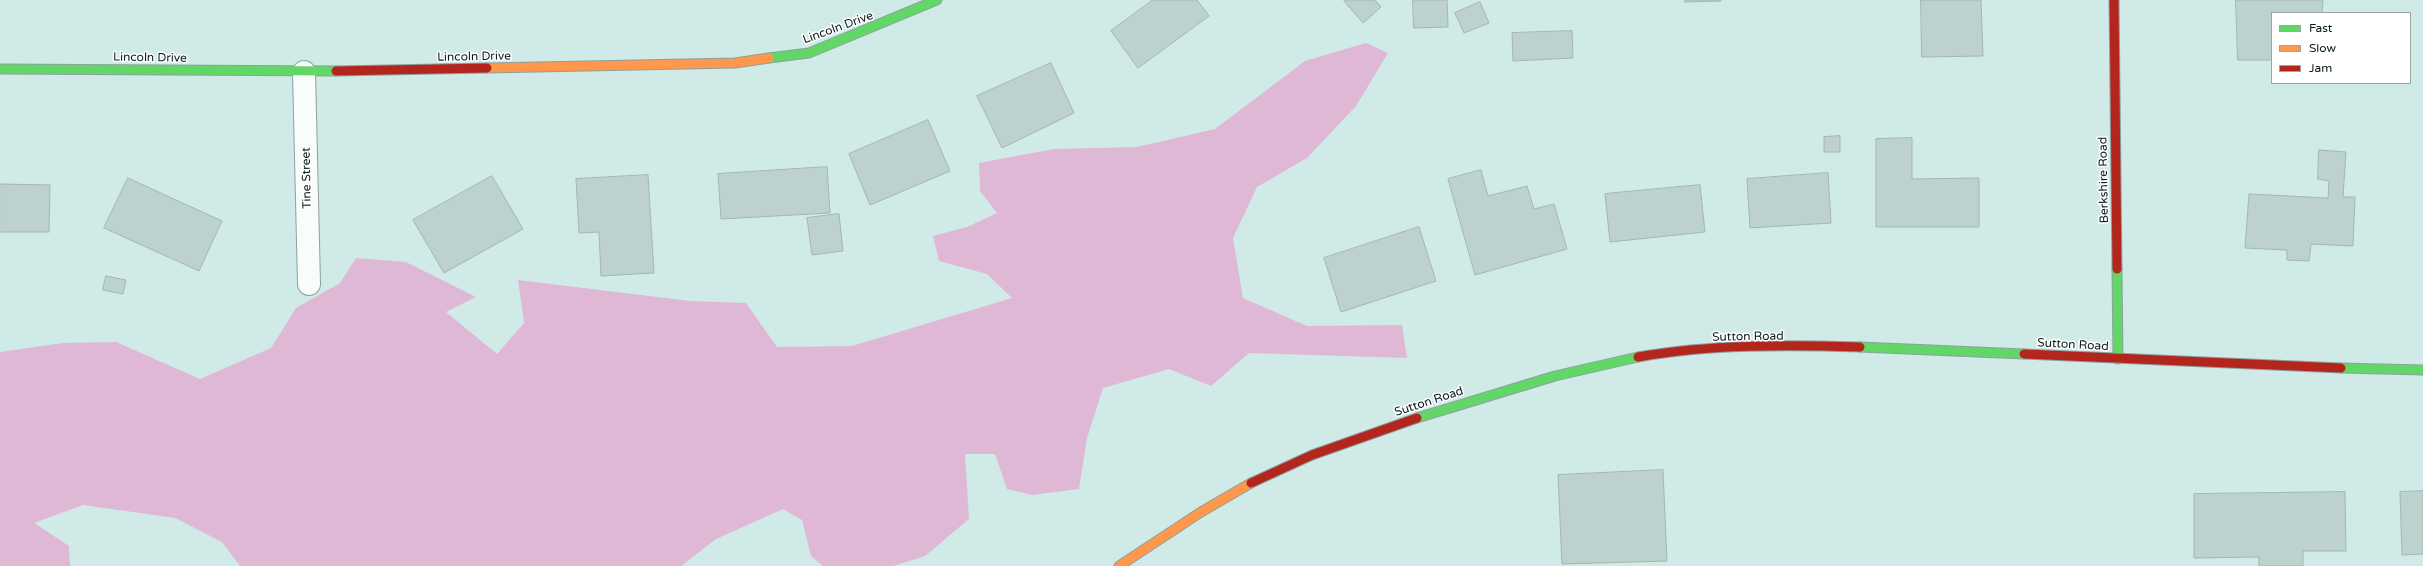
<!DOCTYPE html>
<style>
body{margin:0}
#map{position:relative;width:2423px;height:566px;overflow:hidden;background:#d0eae7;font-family:"Varela Round",sans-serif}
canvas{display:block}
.legend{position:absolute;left:2271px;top:12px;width:140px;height:72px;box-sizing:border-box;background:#fff;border:1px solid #9da4a3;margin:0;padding:5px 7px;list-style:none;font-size:12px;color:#091b19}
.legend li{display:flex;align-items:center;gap:8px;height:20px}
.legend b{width:20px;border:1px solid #9da4a3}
</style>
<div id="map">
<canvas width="2423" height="566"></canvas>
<ul class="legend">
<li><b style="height:5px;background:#63d668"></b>Fast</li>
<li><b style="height:5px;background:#ff974d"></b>Slow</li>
<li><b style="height:5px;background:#b3261e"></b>Jam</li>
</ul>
</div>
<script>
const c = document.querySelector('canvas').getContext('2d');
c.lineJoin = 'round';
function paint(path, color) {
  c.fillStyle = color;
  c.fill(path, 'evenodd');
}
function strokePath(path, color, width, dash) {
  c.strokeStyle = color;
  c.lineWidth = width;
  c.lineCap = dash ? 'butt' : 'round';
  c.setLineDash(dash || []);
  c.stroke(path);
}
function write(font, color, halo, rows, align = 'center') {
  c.font = font + ' "Varela Round",sans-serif';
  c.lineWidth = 3;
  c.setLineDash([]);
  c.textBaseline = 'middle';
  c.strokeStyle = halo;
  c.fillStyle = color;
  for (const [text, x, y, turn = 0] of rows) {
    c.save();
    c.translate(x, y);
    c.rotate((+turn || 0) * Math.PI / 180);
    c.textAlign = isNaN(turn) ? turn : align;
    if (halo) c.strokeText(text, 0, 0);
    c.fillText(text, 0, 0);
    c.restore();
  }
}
paint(new Path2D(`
 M1366,43L1388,53L1356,106L1307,158L1257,187L1233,238L1243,298L1307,326L1402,325L1407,358L1249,353L1211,386L1169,369L1103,388L1087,438L1079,489L1032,495L1007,489L995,454H965L969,519L925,556L893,566H823L811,556L802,520L783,509L716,539L681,566H240L222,542L175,518L83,505L34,523L69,546L70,566H0V352L63,343L116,342L200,379L271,348L296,308L340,283L356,258L406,262L476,297L446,312L497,354L524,323L518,280L690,301L746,303L777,347L852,346L1012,298L987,274L939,261L933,236L967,227L997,213L980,191L979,163L1054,149L1137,147L1215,129L1305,61Z`), '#dfb8d6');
const building = new Path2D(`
 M1153,0H1197L1209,16L1138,68L1111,31Z
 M1345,0H1375L1381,7L1363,23L1344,1Z
 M1413,0H1447L1448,27L1414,28Z
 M1685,0H1721V1L1685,2Z
 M1921,0H1981L1983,56L1922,57Z
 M2236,0H2323L2322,13H2272V60H2238Z
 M1480,2L1489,23L1464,33L1455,13Z
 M1572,31L1573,58L1513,61L1512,33Z
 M1051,63L1074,113L1002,148L977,96Z
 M928,120L950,171L870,205L849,154Z
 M1840,136V152H1824V137Z
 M1912,138V179L1979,178V227H1876V139Z
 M2319,150L2346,152L2343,197H2355L2353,246L2311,244L2309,261L2287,260V250L2245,248L2249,194L2328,198L2329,181L2318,179Z
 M827,167L830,213L721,219L718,174Z
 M1481,170L1488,196L1527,186L1534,209L1554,204L1567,249L1475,275L1448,179Z
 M1828,173L1831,223L1750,228L1747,179Z
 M648,175L654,273L601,276L599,232L579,233L576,179Z
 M492,176L523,229L444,273L413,220Z
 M128,178L222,221L199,271L104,228Z
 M0,184L50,185L49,232H0Z
 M1700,185L1705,232L1610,242L1605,194Z
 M839,214L843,251L812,255L807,218Z
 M1419,227L1436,281L1341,312L1324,258Z
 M106,276L126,280L123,294L103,290Z
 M1663,470L1667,561L1562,564L1558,475Z
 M2423,491V554L2402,555L2400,492Z
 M2345,492L2346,551H2303V566H2259V557L2194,558V494Z`);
paint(building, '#bdd1cf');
strokePath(building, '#a2b6b4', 1);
const street = new Path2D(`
 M304,72L309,284`);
const fast = new Path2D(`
 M769,58L809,53L937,0
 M0,69L336,71
 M2117,269L2118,359
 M1860,347L2024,354
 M2341,368L2423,370
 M1417,418L1555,376L1638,357`);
const slow = new Path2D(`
 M487,68L735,63L769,58
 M1119,566L1201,512L1251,483`);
const jam = new Path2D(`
 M2114,0L2117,269
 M336,71L487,68
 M2024,354L2341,368
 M1638,357C1711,344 1787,345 1860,347
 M1251,483L1312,455L1417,418`);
strokePath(street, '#8da19f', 24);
strokePath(fast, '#8da19f', 11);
strokePath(slow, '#8da19f', 11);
strokePath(jam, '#8da19f', 11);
strokePath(street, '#f8fcfb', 22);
strokePath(fast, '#63d668', 9);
strokePath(slow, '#ff974d', 9);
strokePath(jam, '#b3261e', 9);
write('12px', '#091b19', '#fff', [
 ["Lincoln Drive",838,28,-20],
 ["Lincoln Drive",474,57,-1],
 ["Lincoln Drive",150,58,1],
 ["Tine Street",307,178,-91],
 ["Berkshire Road",2104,180,-91],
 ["Sutton Road",1748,337,-1],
 ["Sutton Road",2073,345,3],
 ["Sutton Road",1429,402,-18]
]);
</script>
